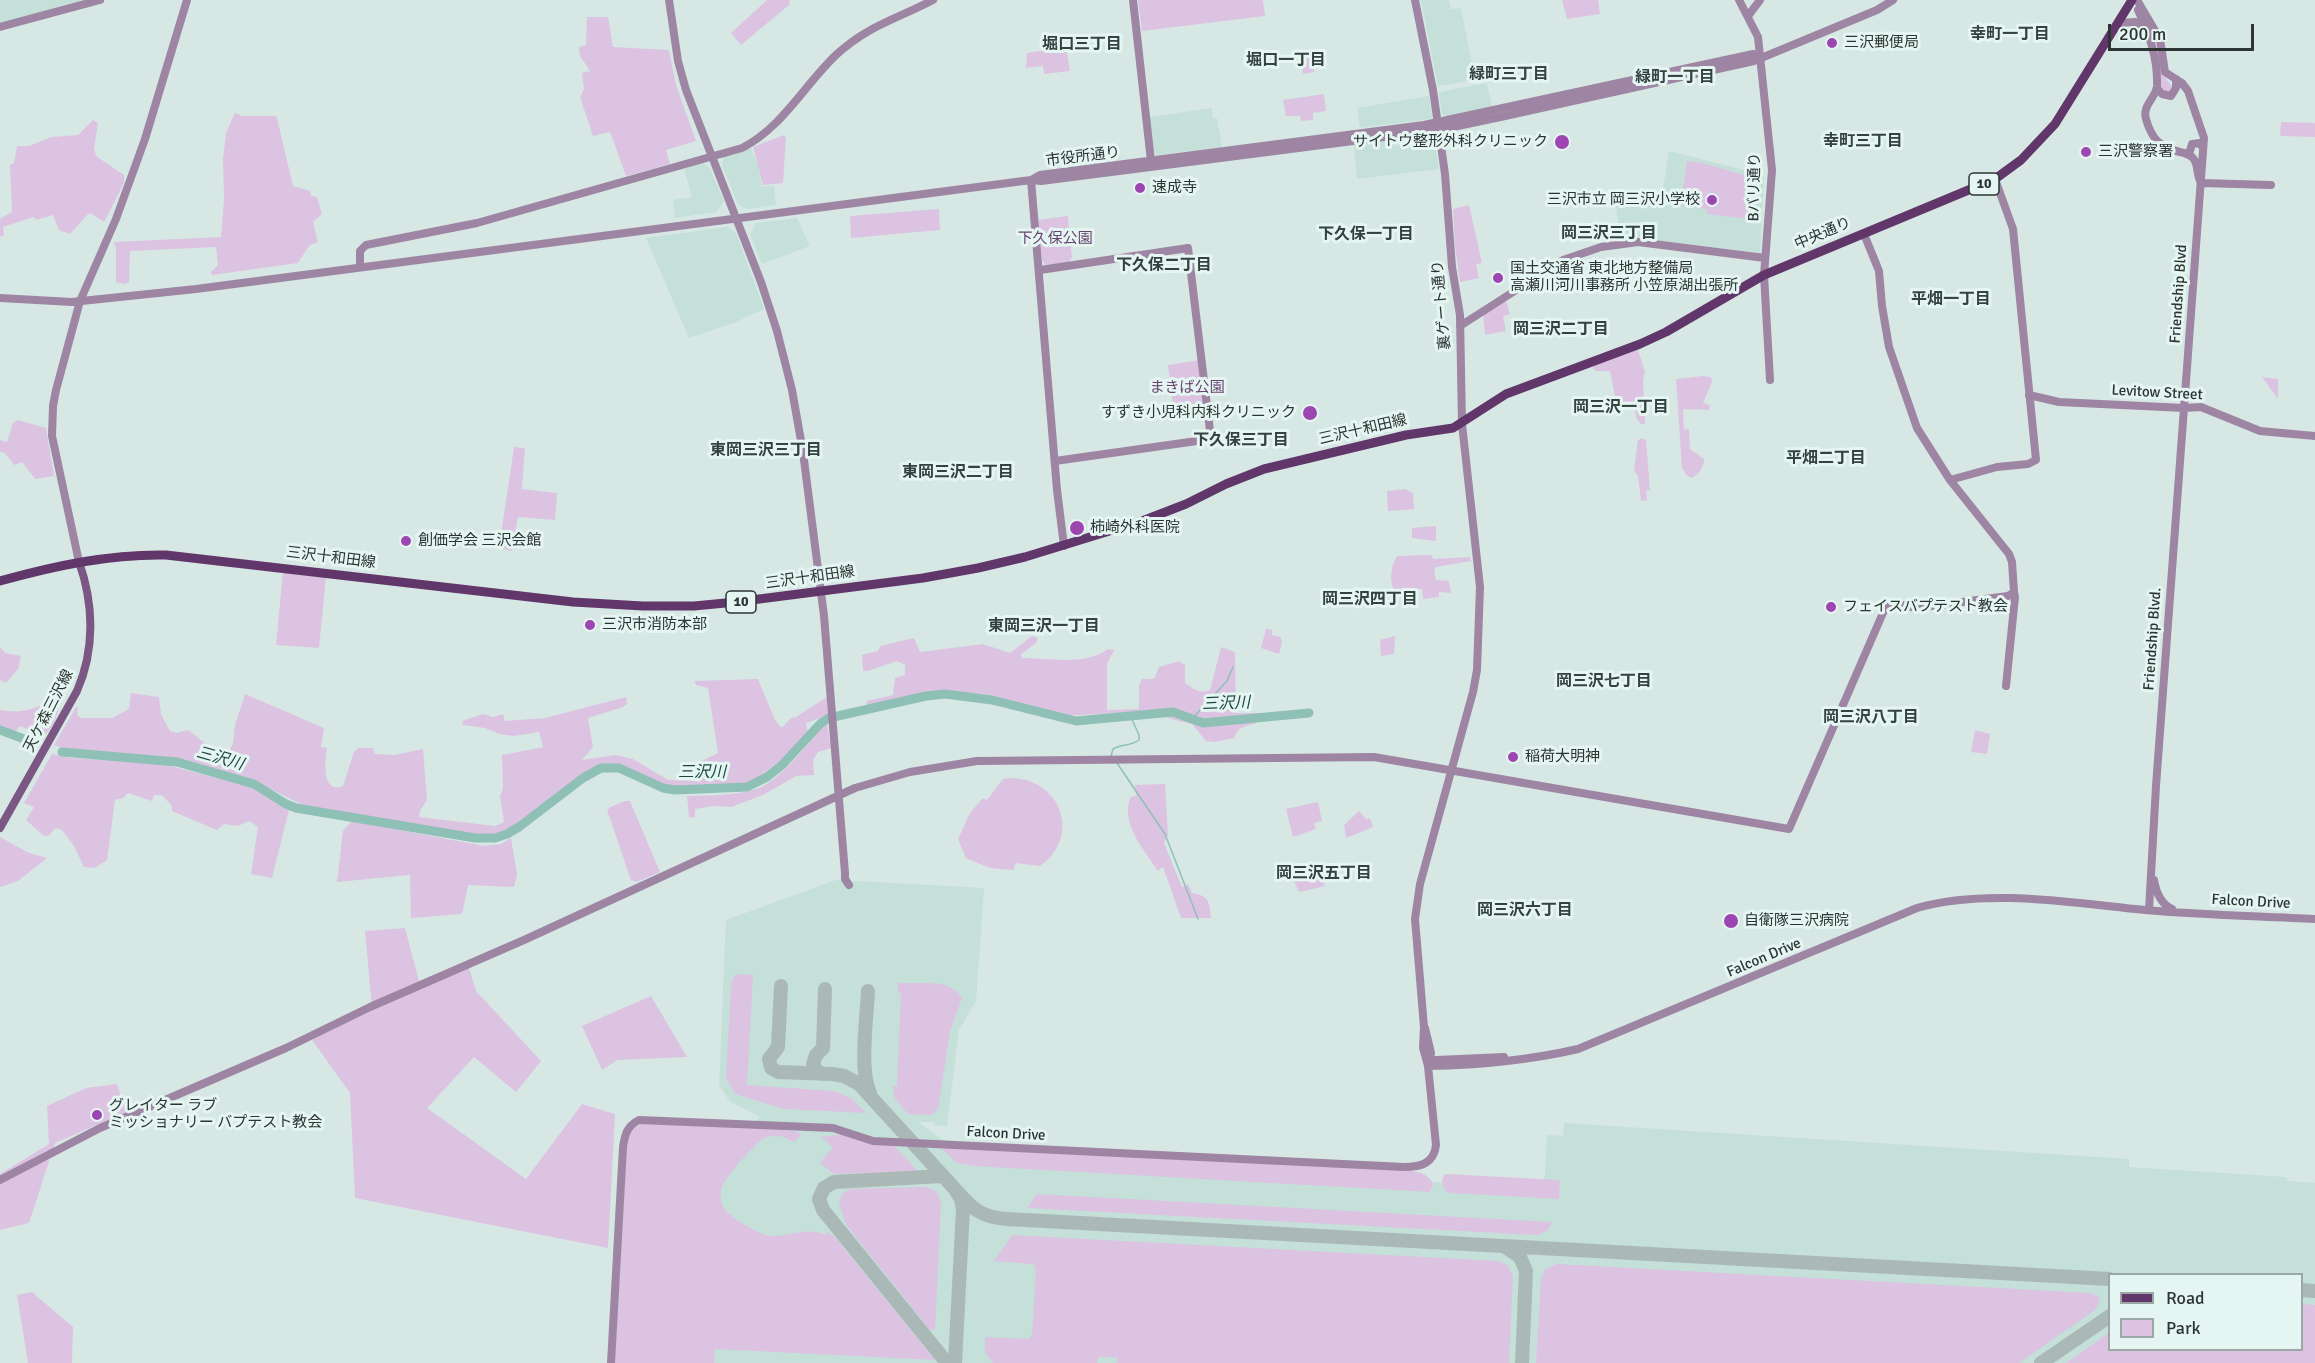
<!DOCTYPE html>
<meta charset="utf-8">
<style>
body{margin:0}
#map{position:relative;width:2315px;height:1363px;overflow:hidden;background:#d7e8e4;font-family:Signika,sans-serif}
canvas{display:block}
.legend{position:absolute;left:2108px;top:1273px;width:195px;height:78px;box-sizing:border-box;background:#e5f6f2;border:2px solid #9ca8a6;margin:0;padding:8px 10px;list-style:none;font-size:18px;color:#2e3433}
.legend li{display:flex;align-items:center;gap:12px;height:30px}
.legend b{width:30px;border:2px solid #9ca8a6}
.scale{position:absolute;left:2108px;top:24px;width:146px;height:27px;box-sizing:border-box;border:3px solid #2e3433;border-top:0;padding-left:8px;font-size:18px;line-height:21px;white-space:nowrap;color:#2e3433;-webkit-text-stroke:4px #e5f6f2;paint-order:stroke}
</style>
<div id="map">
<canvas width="2315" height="1363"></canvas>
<ul class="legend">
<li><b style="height:8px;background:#61376b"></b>Road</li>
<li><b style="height:16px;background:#dcc3e2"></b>Park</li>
</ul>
<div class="scale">200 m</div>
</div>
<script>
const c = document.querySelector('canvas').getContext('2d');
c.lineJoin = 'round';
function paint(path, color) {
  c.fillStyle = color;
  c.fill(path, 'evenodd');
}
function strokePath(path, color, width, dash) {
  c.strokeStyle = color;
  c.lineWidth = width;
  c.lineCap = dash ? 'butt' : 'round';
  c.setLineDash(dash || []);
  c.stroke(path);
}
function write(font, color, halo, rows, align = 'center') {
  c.font = font + ' Signika,"Noto Sans JP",sans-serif';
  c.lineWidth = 6;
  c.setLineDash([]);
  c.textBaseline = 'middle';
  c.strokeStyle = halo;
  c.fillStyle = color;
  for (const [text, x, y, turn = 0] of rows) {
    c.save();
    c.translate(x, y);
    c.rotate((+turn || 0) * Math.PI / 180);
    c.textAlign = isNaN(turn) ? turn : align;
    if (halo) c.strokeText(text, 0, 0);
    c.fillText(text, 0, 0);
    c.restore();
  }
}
paint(new Path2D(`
 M0,0H89L0,24Z
 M1421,0H1449L1451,9L1461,8L1475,80L1438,86Z
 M1487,83L1492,108L1448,117L1442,114L1439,95L1440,92Z
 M1429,96L1432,118L1429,119L1360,128L1357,108Z
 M1212,108L1213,119L1217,118L1222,147L1157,155L1153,152L1150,117Z
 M1431,136L1434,137L1439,169L1357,179L1354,145Z
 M750,147L759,169L762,187L774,186L776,205L747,209L738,204L722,165L724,157Z
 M1669,151L1764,175L1760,253L1620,236L1615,198L1661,202Z
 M702,163L709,167L724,201L716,212L675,218L673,200L692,197L684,169Z
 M797,218L810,246L762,264L750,235L756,223Z
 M727,227L736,233L764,309L736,322L689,338L646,238Z
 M836,880L984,888L976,1001L959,1030L947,1126L936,1125L934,1122H918L962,1153L1544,1189L1547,1135L1563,1136L1564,1123L2129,1159V1167L2286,1177L2287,1181L2315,1183V1363H629L635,1243L760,1117L730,1102L719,1085L726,920ZM2110,1274H2302V1350H2110Z`), '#c5dfd9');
paint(new Path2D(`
 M767,0H790L789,5L741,45L731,33Z
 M1138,0H1263L1265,16L1142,31Z
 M1562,0H1598L1600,14L1567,19Z
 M2142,12L2160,46V66L2162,73L2173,88L2168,93L2164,91L2160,84L2156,46Z
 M587,17H608L613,47L669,50L676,85L696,141L666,150L670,164L626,176L610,132L593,136L580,97L584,89L582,73L590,71L580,56L579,47L586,45Z
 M1066,47L1070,71L1044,74L1043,66L1026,68L1027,53Z
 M1312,55L1314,72L1303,74L1302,57Z
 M1324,94L1326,111L1313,113V120L1301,121L1300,116H1286L1283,100Z
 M235,113L242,116H276L277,118L293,186L310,191L311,196L317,197L322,214L313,222L318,242L309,246L298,263L212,275L211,272L218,265L216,247L130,251L129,282L125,284L116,282V249L114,242L221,237L224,199L223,160L226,133Z
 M93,120L98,123L94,148L96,156L124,175V183L104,222L92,214H88L70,234L59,230L53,215L36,220L34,217L3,227L4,235L0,237V219L12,212L10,165L14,163L17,146H29L52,137L78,135Z
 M2281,122L2315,123V137L2280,136Z
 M784,135L786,138L783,183L763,185L753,147Z
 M1687,161L1703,163L1757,179L1759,182L1756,220L1707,214V209L1681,205Z
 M1469,205L1482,263L1476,264L1479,278L1460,282L1455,245L1453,209Z
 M939,209L940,230L851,238L850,216Z
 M1068,216L1072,257L1069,262L1046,265L1042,261L1038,220Z
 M1506,300L1510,314L1503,316L1506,331L1485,335L1483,315Z
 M1635,349L1638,350L1645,372L1643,380L1645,424H1641L1637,419L1635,410L1629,408L1617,407L1610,371H1596L1593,369L1594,365Z
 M1199,360L1205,411L1174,415L1168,365Z
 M1703,376L1711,377L1712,382L1703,403L1710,405L1709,410L1683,409L1684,430L1689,429L1690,449L1704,459C1704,468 1699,473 1692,478L1687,476L1682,468L1676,379Z
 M2262,377L2278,379V399Z
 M18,420L46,428L54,476L35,479L22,462L14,465L5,453L0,452V440L7,442L13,423Z
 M1642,438L1646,440L1650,490L1646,491L1647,500L1641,501L1638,476L1634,471L1638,440Z
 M514,447L525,448L522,489L557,493L555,520L518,517L512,551L499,548Z
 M1405,489L1413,493L1414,509L1388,511L1387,491Z
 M1436,526V541L1412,538V528Z
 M1432,555L1433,559L1470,557L1471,561L1436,567L1434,570L1436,580L1449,581L1451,593L1439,592V597L1423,599L1422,589L1394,590C1389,579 1391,566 1397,556Z
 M283,572L326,576L319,648L276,645Z
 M1266,629L1272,630V635L1281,637L1282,643L1279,654L1261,648Z
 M1032,636L1038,638L1036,643L1021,654L1022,658C1050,658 1085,666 1108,649L1114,650L1107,664V710L1139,709V685L1142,679H1154L1159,667L1179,661L1185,665V683C1193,688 1200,695 1210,690L1221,647L1235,652L1236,713H1268L1269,716L1256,718L1255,724C1244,726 1238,727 1234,738L1215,742L1206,741L1192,724L1167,718L1166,710L1063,716L985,694L936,691L867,705L866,703L867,701L893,695L895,678L905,675V665L897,661L868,671H863L862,655L878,651L880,646L914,638L920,652L983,644L1010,653Z
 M1395,636L1394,654L1381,656L1380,640Z
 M0,647L5,653L21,656L18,669L6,683L0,680Z
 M758,679L775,720L782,728L791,718L796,717L827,697L828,715L806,723L808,733L781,760L755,780L739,786L669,787L626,767L613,764L602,765L579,777L518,825L495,834L479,836L303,805L246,777L162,757L70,751L54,745L76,707H78L77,715L81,718H112L129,709L131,693L159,697L161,714L170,731L177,733L188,730L215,751L228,752L233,744L235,725L245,694L324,728L321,747L327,748C325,761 321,794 343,786L354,752L358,748H373L375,754L394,755L423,749L427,800L420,811L419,817L495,826L504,822L500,796L503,789L502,755L543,747L539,732L514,736L500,734L485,728L463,725L462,721L483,714L493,717L503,714L505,721L545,718L626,697L627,704L623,707L588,718L593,747L582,760L615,755L633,759L668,780L698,781L702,761L718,753L708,688L696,685L694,681Z
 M53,700L59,704C58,716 54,726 45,734L34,732L20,726L16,731L0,727V710C23,714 33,709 53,700Z
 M827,723L831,748L818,752L813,760L814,775L796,776L763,795L731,807L713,806L695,809V818L689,817L687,796C710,795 734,796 756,789C781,781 808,742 827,723Z
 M1975,730L1990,734L1987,754L1971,752Z
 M52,754L69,758L158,763L249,786L289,810L272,878L251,874L258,827L249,821L238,826L224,824L217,830L172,811V806L162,795H154L152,801L128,793L123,798L115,800L107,860L95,868L84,867L74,846L62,830L56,828L48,836H44L26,820L34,807L24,803Z
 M1009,778C1060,777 1083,836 1040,866L1015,863L1014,870L990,868L966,858L958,839L970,813L983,798L987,800L1003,779Z
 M1165,784L1168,835L1164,843L1182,887L1188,884L1192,893C1210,896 1209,902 1211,918H1181L1163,867L1158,871C1144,850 1119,822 1131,797L1136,796L1135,785Z
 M625,801H630L660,872L637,882L631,880L607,810L610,807Z
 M1318,802L1322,821L1314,823L1316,829L1293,837L1286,809Z
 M1359,811L1366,819L1370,818L1373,827L1346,838L1344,825Z
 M352,821L484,846L501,844L511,838L517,875L514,887L468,885L462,914L411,918L410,875L337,882L343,831Z
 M0,837L29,853L47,858L18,881L0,887Z
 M1320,870L1325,886L1299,892L1293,879Z
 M405,928L419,981L467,961L476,991L541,1061L516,1092L474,1057L427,1108L526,1179L582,1104L615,1114L608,1248L355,1198L350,1093L312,1040L372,1007L365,931Z
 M740,974L753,975L747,1085L834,1091L851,1098L866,1113L784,1109L735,1094L726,1078L731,986L734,976Z
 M898,983C918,984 952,978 962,998L950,1031L938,1109L931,1115L908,1114L895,1098L893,1086H897L901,993H898Z
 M651,996L687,1057L617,1060L602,1070L582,1026Z
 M117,1084L126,1112L55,1143L29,1223L0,1230V1174L49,1144L47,1106L86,1088Z
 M642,1124L709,1125L796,1131L801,1135L794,1142C786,1137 777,1134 767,1137C757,1140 728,1175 723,1184C719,1192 720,1204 726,1211C732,1218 760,1235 770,1236C786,1237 810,1226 825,1235L827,1232L834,1236L935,1360L715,1349L714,1363H614L627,1142L632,1129Z
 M843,1134L866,1143L893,1145L918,1171L837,1174L833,1173L820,1163L833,1147L821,1137Z
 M940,1147L1408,1170C1417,1172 1430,1174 1433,1184L1430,1192L974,1166L957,1163Z
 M1447,1174L1560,1180L1559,1199L1450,1193L1445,1191L1442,1181L1444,1175Z
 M926,1187L936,1191L941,1202L935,1330H930L846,1225L839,1203L842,1194L849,1189Z
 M1037,1194L1552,1222L1548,1230L1537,1235L1027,1208Z
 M1012,1235L1498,1261L1507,1265L1513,1275L1509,1363H1117V1357H1098L1097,1363H993L985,1353V1337L1029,1339L1032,1335L1036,1268L1033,1264L994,1261Z
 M1557,1264L2090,1293L2098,1296L2100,1301L2095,1310L2019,1363H1536L1541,1280L1545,1269Z
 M32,1292L73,1327L72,1363H28L17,1295Z
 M2302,1304L2315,1305V1363H2066L2109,1333L2110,1350H2302Z`), '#dcc3e2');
strokePath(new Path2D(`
 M1191,720L1227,681L1233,667
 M1111,756L1113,749C1122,744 1131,746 1139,740V735L1130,715
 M1117,763L1165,834L1198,919`), '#8ec0b5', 1.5);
strokePath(new Path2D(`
 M0,730L32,742
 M62,752L177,762L254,784L286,804L296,808L475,838H495L507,834L519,827L583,778L601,768H619L663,788L675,790L747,787L767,777L782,765L821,723L829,718L926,696L945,694L992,700L1076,721L1173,712L1203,723L1309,713`), '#8ec0b5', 9);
strokePath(new Path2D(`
 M781,986L778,1047L769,1059L771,1068L778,1072L832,1074L844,1076L859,1084L954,1188L961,1199L963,1209L955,1363
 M868,991C867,1018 859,1070 870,1093
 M822,1074L816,1070L813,1064L816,1055L823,1048L825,989
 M943,1176L834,1182L824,1188L819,1199L823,1210L947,1363
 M954,1188C972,1208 979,1217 1007,1219L2110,1279
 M1504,1246L1520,1257L1526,1271L1522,1363
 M2302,1290L2315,1291
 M2041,1363L2110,1316`), '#abb9b6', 14);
strokePath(new Path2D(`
 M669,0L678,61L686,90L761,282L777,331L792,390L803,452L824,616L845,873V879L849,885
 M1133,0L1151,161L1154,166
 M1739,0L1758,37L1772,170L1764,275L1770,380
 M2137,0L2160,39L2165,72L2182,83L2188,91L2204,138L2156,786L2149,910
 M2138,10C2149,34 2158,58 2157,86C2156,98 2142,105 2146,119C2152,140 2160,147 2180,152C2185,153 2189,154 2193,158C2199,165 2196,175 2201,183
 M1748,16L1760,0
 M2118,23L2135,22L2144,30
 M0,27L100,0
 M2157,88L2162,94L2171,96L2176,88V79
 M2189,154L2192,144L2200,143L2203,148
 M1033,179L1040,175L1424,125L1753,54L1760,57
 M1031,180L1057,490L1064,546
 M2201,183L2271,185
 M360,267V251L366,245L477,223L742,148C783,127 804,85 837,54C869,25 897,19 933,0
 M1040,270L1188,248L1211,439L1055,461
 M0,298L72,302L196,289L1031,180L1041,181L1439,130L1505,116L1754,61L1877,10L1893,0
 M1460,326L1563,260L1601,247L1638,242L1765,258
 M2029,395L2059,402L2184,408L2201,407L2260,431L2315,436
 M1950,480L1997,467L2028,464L2036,460L2013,229L1995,179
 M79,562L52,436L53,406L56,390L80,301L116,219L145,139L187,0
 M2006,686L2015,597L2014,592
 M2154,880C2156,892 2161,904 2172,909
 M1425,1028L1431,1053L1428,1066
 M1428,1066C1478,1065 1530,1060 1578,1049L1917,908C1987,888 2072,903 2145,910C2202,915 2258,916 2315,919
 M1428,1066L1436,1060L1504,1057
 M0,1180L100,1128L286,1048L370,1007L524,940L855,788L910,772L977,761L1374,757L1789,829L1886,606L1894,603L1916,608L2008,596L2014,592L2012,562L2009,554L1950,480L1917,428L1889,347L1882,306L1879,271L1864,234
 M611,1363L623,1147C625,1134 627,1126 639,1120L833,1128L873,1141L1404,1167C1420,1167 1434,1164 1436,1145L1428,1066L1423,1048L1424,1027L1415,919L1420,884L1473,692L1477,670L1480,587L1462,424L1460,315L1452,267L1445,174L1433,90L1415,0`), '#9d85a3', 8);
strokePath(new Path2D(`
 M0,828L77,691C95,650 94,604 79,562`), '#7b5883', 8);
strokePath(new Path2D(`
 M0,581C54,566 109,554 166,555L573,602L643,606H694L736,602L923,578L978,568L1025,557L1142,521L1186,504L1226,484L1264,469L1406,435L1453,428L1506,394L1640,344L1666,332L1764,275L1995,179L2021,160L2055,124L2132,0`), '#61376b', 9);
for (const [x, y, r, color] of [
 [1832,43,6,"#9d45b1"],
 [1562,142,8,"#9d45b1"],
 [2086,152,6,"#9d45b1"],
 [1140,188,6,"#9d45b1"],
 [1712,200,6,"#9d45b1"],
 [1498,278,6,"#9d45b1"],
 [1310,413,8,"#9d45b1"],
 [1077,528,8,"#9d45b1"],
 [406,541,6,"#9d45b1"],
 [1831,607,6,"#9d45b1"],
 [590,625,6,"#9d45b1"],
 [1513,757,6,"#9d45b1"],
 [1731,921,8,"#9d45b1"],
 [97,1115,6,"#9d45b1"]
]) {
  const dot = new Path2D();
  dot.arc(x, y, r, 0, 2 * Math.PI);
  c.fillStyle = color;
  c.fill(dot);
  strokePath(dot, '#e5f6f2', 2);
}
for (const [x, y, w] of [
 [1984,184,30],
 [741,602,30]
]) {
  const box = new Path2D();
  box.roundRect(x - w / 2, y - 11, w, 22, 4.5);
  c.fillStyle = '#e5f6f2';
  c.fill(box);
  strokePath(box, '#2e3433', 1.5);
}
write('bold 14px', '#2e3433', null, [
 ["10",1984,184],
 ["10",741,602]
]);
write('15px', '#2e3433', '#e5f6f2', [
 ["三沢郵便局",1844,43],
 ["サイトウ整形外科クリニック",1548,142,"right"],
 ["三沢警察署",2098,152],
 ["速成寺",1152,188],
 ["三沢市立 岡三沢小学校",1700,200,"right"],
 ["国土交通省 東北地方整備局",1510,269],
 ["高瀬川河川事務所 小笠原湖出張所",1510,286],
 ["すずき小児科内科クリニック",1296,413,"right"],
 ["柿崎外科医院",1090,528],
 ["創価学会 三沢会館",418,541],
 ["フェイスバプテスト教会",1843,607],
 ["三沢市消防本部",602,625],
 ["稲荷大明神",1525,757],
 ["自衛隊三沢病院",1744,921],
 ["グレイター ラブ",109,1106],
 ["ミッショナリー バプテスト教会",109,1123]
], 'left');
write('15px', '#2e3433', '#e5f6f2', [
 ["市役所通り",1083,157,-7],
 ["Bバリ通り",1755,187,-89],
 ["中央通り",1823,234,-23],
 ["Friendship Blvd",2179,294,-86],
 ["裏ゲート通り",1442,305,-95],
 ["Levitow Street",2157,393,3],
 ["三沢十和田線",1363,430,-13],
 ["三沢十和田線",331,558,7],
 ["三沢十和田線",810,578,-8],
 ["Friendship Blvd.",2153,639,-86],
 ["天ケ森三沢線",49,711,-63],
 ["Falcon Drive",2251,902,3],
 ["Falcon Drive",1764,958,-23],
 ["Falcon Drive",1006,1134,3]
]);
write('15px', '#684370', '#e5f6f2', [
 ["下久保公園",1055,239],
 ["まきば公園",1187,388]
]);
write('bold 16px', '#354340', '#e5f6f2', [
 ["幸町一丁目",2010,35],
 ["堀口三丁目",1082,45],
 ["堀口一丁目",1286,61],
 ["緑町三丁目",1509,75],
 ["緑町一丁目",1675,78],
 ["幸町三丁目",1863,142],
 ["岡三沢三丁目",1609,234],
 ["下久保一丁目",1366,235],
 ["下久保二丁目",1164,266],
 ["平畑一丁目",1951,300],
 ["岡三沢二丁目",1561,330],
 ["岡三沢一丁目",1621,408],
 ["下久保三丁目",1241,441],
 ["東岡三沢三丁目",766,451],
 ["平畑二丁目",1826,459],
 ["東岡三沢二丁目",958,473],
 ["岡三沢四丁目",1370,600],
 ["東岡三沢一丁目",1044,627],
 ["岡三沢七丁目",1604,682],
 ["岡三沢八丁目",1871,718],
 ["岡三沢五丁目",1324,874],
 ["岡三沢六丁目",1525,911]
]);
write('italic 16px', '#1a463f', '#e5f6f2', [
 ["三沢川",1226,704,-2],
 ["三沢川",220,759,16],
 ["三沢川",702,773]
]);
</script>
